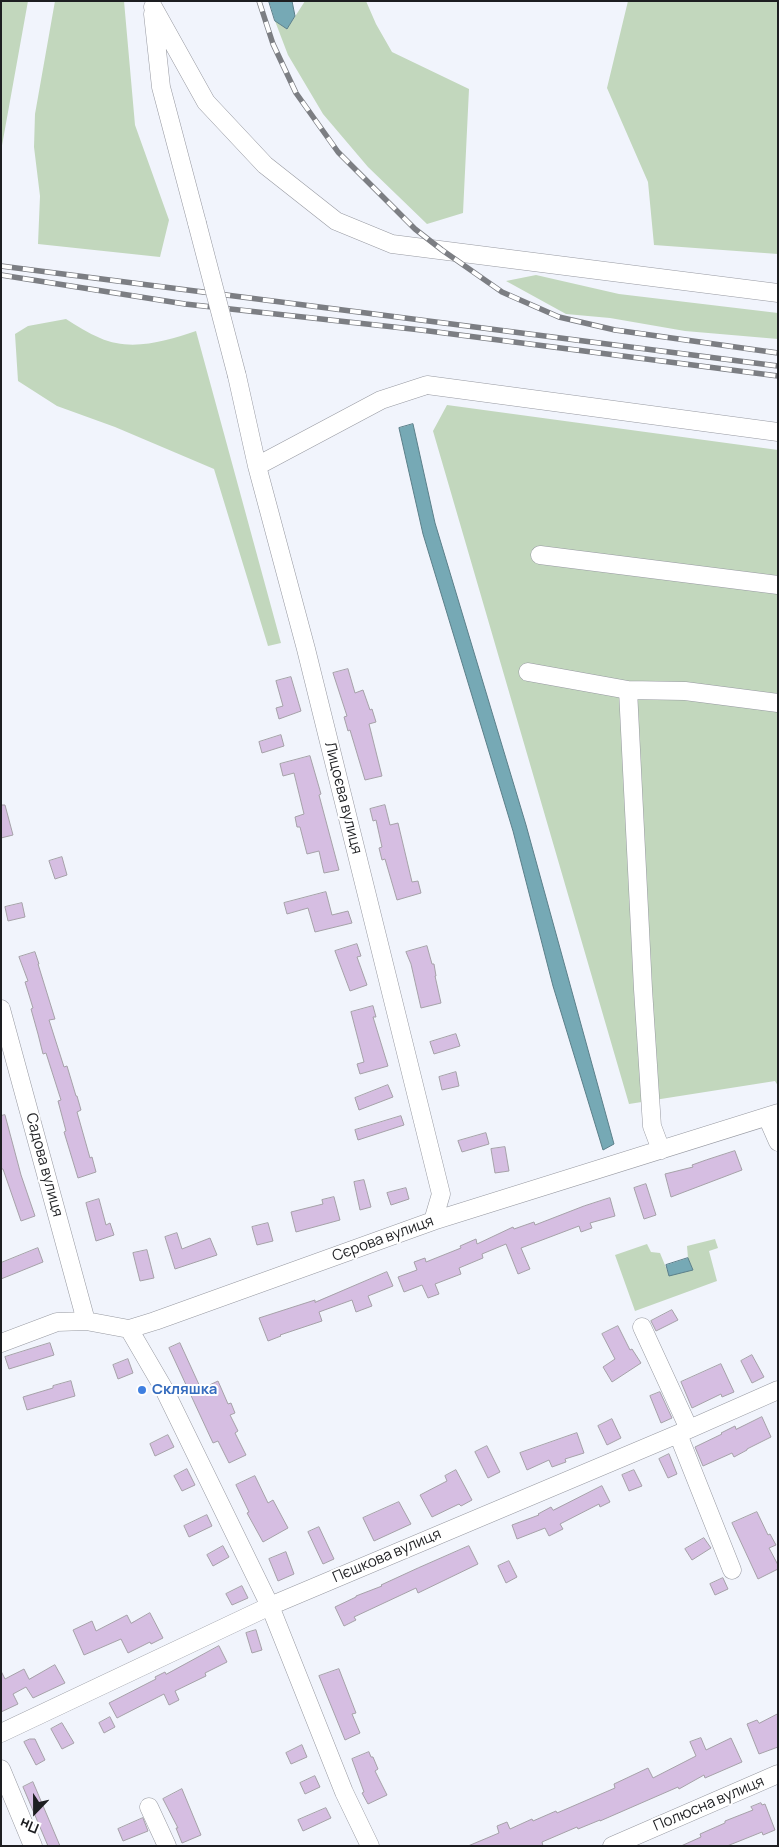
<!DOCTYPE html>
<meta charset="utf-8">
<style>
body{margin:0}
#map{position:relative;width:779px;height:1847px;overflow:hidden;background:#f1f4fc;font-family:Manrope,sans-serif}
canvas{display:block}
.frame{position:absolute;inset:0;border:2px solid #1d1e21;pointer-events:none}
.north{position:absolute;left:10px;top:1787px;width:50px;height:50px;-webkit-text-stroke:4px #fff;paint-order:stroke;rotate:202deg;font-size:14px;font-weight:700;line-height:20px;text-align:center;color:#1d1e21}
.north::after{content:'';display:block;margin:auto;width:18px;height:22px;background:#1d1e21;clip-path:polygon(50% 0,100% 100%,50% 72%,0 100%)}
</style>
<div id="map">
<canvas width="779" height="1847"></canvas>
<div class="frame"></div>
<div class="north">Пн</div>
</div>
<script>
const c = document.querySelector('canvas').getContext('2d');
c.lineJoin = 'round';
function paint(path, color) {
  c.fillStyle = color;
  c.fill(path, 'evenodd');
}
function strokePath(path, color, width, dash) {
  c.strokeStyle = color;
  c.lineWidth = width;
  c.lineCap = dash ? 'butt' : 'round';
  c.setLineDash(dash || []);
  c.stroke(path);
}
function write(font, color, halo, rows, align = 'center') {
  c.font = font + ' Manrope,sans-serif';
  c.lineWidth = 4;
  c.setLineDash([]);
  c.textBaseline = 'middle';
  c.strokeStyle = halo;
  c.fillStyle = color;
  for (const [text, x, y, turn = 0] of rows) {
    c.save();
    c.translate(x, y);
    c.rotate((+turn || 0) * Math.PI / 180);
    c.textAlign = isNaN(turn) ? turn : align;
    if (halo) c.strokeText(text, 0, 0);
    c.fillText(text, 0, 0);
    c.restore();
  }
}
paint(new Path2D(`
 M1,1H28L1,151Z
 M55,1H124L135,125L169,220L160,257L38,244L40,196L34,147L35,114Z
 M305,1H366L376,24L392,52L469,89L463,213L427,224L368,167L323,114L288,55L275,21L287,29Z
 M628,1H778V254L654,245L648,182L607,88Z
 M536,275L619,294L778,313V339L685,331L610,318L566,314L506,281Z
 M66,319C77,326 88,333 100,338C131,352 166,341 196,331L281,643L268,646L214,469L115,427L57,406L18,381L15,334L28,326Z
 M447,405L778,450V1086L775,1081L629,1104L433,431Z
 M715,1239L718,1248L709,1251L717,1281L635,1311L615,1255L647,1244L651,1252L660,1253L669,1275L693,1270L688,1258L687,1246Z`), '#c2d7bd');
const water = new Path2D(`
 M269,1H292L295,16L287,29L275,21Z
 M413,424L435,523L526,825L614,1144L603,1150L553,986L513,831L423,534L399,428Z
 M688,1258L693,1270L669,1276L666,1265Z`);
paint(water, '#76a9b5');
strokePath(water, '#5b7f89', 1);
const building = new Path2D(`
 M348,669L355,693L363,690L370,710L372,709L376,722L369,724L382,776L365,780L350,730L348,731L344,717L347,716L333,673Z
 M291,677L301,711L279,719L276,708L283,706L276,681Z
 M281,735L284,746L262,753L259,742Z
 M310,756L321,794L319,795L339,870L324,873L319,851L307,854L300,827H297L295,817L304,814L294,773L283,776L280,764Z
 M1,805H5L13,835L1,838Z
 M385,805L390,825L398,823L412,882L418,881L421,893L397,900L385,859L382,860L379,848L382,847L376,820L373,821L370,809Z
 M62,857L67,875L55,879L49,861Z
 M326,892L332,915L348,911L352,923L315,932L308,908L287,914L284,903Z
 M22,903L25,917L8,921L5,907Z
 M357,944L361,956L357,957L367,985L350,991L335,951Z
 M427,946L432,964H434L436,976H435L441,1003L421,1008L411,964L406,952Z
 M35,952L39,964H38L55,1019L49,1020L64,1067L67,1066L76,1096H77L81,1110L77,1112L90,1158L92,1157L96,1172L78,1178L64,1132L66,1131L58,1101L61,1100L46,1053L43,1054L38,1034L31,1009L33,1008L25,982L28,981L19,957Z
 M373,1006L376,1017H373L388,1066L360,1074L357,1064L364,1062L351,1012Z
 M456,1034L460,1046L434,1054L430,1042Z
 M456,1072L459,1086L442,1090L439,1077Z
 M388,1085L393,1097L359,1110L355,1098Z
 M5,1115L21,1175L35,1216L21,1221L3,1169H1V1116Z
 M401,1116L404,1125L358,1140L355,1130Z
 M486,1133L489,1144L462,1152L458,1141Z
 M505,1147L509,1171L495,1173L491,1149Z
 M735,1151L742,1170L671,1197L665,1174L693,1167L692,1165L706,1160Z
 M364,1180L371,1207L360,1210L354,1182Z
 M646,1184L656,1215L644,1219L634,1188Z
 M406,1188L409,1199L391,1205L387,1193Z
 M334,1197L340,1220L296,1232L291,1212L323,1204L322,1200Z
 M610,1198L615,1216L590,1223L592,1228L581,1232L579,1226L521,1248L530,1269L518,1274L506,1244L482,1254L483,1258L459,1268L461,1274L435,1284L439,1294L428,1298L422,1285L404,1292L398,1277L417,1270L414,1262L425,1258L426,1262L461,1248L460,1246L476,1239L477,1244L513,1227L514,1229L534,1222L535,1225L584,1206Z
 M99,1199L106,1225L110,1223L114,1235L96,1241L86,1203Z
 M268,1223L273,1241L257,1245L252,1227Z
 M177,1233L182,1249L210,1238L217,1255L175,1269L165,1237Z
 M38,1248L43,1262L1,1279V1263Z
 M147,1250L154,1278L140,1281L133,1253Z
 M387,1272L393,1286L368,1296L372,1306L356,1312L352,1300L319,1312L322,1321L280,1335L281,1336L268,1341L259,1318L315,1300V1302Z
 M672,1310L678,1320L656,1331L651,1321Z
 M618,1326L630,1350L632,1349L641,1363L612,1382L603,1367L615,1359L602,1334Z
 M50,1343L54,1355L9,1369L5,1357Z
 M180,1343L201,1389L218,1381L228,1404L231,1403L235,1413L230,1415L238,1431L235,1433L246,1455L229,1463L218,1441L213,1443L169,1348Z
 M752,1355L764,1377L752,1383L741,1361Z
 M128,1359L133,1373L118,1379L113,1365Z
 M721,1364L734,1392L722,1397L721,1394L692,1408L681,1382Z
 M71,1381L75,1396L27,1410L23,1397L53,1388V1386Z
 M660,1392L672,1418L661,1423L650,1396Z
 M762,1417L771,1437L747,1449V1450L734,1457L732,1453L703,1466L695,1447L722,1434L721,1433L735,1426L736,1429Z
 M612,1419L621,1438L607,1445L598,1426Z
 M577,1433L584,1453L565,1459L566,1462L552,1467L549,1460L527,1470L520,1453Z
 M168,1435L174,1447L155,1456L150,1444Z
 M487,1446L500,1472L488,1478L475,1452Z
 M669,1454L677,1474L668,1478L659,1459Z
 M187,1469L195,1485L182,1491L174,1476Z
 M456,1470L472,1500L461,1506L459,1504L432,1517L420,1495L447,1481L445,1476Z
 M634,1470L642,1486L629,1491L622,1475Z
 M255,1476L268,1503L273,1500L288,1528L263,1542L247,1513L249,1512L236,1485Z
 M602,1486L610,1502L600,1507L599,1504L560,1524L563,1529L549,1536L545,1528L517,1539L512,1525L539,1515L538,1514L551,1507L553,1510Z
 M399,1502L411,1524L374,1541L363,1518Z
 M757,1512L768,1535L770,1534L776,1545L769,1548L778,1565V1569L758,1579L732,1523Z
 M207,1515L212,1526L189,1537L184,1526Z
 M319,1527L334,1559L323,1564L308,1532Z
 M704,1538L711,1548L692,1560L685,1549Z
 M223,1546L229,1557L213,1566L207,1555Z
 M469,1546L478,1564L418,1593L416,1588L354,1617L356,1620L344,1626L335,1607L356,1597V1596L382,1586L381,1585L418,1568Z
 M286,1552L294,1574L278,1581L269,1559Z
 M509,1561L517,1577L506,1583L498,1566Z
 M723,1578L728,1589L715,1595L710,1584Z
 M242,1586L248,1598L232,1605L226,1594Z
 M150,1613L163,1638L151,1644L150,1642L128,1653L121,1639L84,1655L73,1630L92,1621L96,1631L127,1615L131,1623Z
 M256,1630L262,1650L252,1653L246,1633Z
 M219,1646L227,1662L205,1673L206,1676L175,1691L179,1700L169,1705L164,1694L117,1718L109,1703L156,1679L155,1677L165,1672L166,1674Z
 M55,1665L65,1683L33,1698L26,1687L13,1694L18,1704L1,1712V1671L5,1679L24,1669L29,1679Z
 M339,1669L356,1713L352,1714L360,1733L345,1740L319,1676Z
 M778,1714V1747L759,1754L747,1724L757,1720L759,1723Z
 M110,1717L115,1727L104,1733L99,1723Z
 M62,1723L74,1743L62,1749L51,1729Z
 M701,1738L706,1750L731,1738L742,1762L705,1778L704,1775L679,1789L678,1787L600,1821V1820L578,1829L577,1827L542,1842L543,1846H468L499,1833L497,1826L507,1822L510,1829L532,1819L533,1821L556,1811L557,1813L615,1788L614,1784L648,1768L653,1778L696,1756L690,1742Z
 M30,1739H35L45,1760L36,1765L24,1742Z
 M302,1745L307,1757L291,1764L286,1753Z
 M369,1752L371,1757H373L378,1769L375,1771L387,1795L368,1804L362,1793L364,1792L352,1759Z
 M315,1776L320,1787L305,1794L300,1783Z
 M33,1782L60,1846H48L23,1787Z
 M182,1789L201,1835L182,1843L176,1828H178L163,1799Z
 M761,1803L762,1805L765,1804L775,1830L763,1835L762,1832L727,1846H681L701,1837L700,1834L725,1823V1821L753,1810L751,1807Z
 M326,1808L331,1818L303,1831L298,1820Z
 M143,1818L148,1831L123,1841L118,1829Z`);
paint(building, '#d6bee2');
strokePath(building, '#a5a1a8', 1);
const minor = new Path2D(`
 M153,7L206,102L265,165L336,221L392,244L778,293
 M153,14L161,87L197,223
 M237,376L257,466L306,649L441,1194L433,1221
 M257,466L381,400L427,385L778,432
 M540,555L778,585
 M528,672L628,690L685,691L778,703
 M628,690L643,989L652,1126L661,1150
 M1,1009L86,1321
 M767,1117L778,1142
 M642,1327L689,1429
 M129,1329L164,1389L270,1606L344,1792L370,1846
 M1,1343L57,1322L86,1321L129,1329L155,1321L433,1221L778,1113
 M678,1434L732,1570
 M1,1733L270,1606L678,1434L778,1390
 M1,1769L33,1846
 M149,1807L167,1846
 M612,1846L778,1774`);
strokePath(minor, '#9799a1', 19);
strokePath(minor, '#fff', 18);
const rail = new Path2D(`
 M259,1L273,44L296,93L338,152L415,229L442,250L502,292L559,317L615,330L778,353
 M1,266L778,366
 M1,275L185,304L421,330L778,376`);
strokePath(rail, '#7c7e83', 5.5);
strokePath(rail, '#fff', 4, [11]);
const minorBridge = new Path2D(`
 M197,223L237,376`);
strokePath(minorBridge, '#9799a1', 19, []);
strokePath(minorBridge, '#fff', 18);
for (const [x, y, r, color] of [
 [142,1390,5,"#3f7fe0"]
]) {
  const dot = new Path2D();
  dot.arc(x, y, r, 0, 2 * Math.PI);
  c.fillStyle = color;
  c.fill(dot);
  strokePath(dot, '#fff', 2);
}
write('15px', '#1d1e21', '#fff', [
 ["Лицоєва вулиця",343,798,76],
 ["Садова вулиця",44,1165,75],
 ["Сєрова вулиця",383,1239,-20],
 ["Пєшкова вулиця",387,1556,-23],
 ["Полюсна вулиця",709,1804,-23]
]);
write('bold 15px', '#366cbe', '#fff', [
 ["Скляшка",152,1390]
], 'left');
</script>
